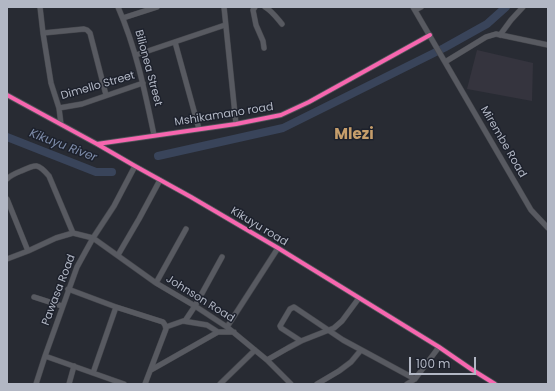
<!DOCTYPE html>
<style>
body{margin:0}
#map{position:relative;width:555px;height:391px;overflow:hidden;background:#282b33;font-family:Poppins,sans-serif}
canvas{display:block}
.frame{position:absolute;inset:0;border:8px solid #b2b7c4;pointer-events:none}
.scale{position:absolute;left:409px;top:357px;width:67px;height:18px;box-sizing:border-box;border:2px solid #b2b7c4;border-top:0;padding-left:5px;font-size:12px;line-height:14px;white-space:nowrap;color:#b2b7c4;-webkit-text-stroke:3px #1d212c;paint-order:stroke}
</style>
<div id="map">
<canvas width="555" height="391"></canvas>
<div class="frame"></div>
<div class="scale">100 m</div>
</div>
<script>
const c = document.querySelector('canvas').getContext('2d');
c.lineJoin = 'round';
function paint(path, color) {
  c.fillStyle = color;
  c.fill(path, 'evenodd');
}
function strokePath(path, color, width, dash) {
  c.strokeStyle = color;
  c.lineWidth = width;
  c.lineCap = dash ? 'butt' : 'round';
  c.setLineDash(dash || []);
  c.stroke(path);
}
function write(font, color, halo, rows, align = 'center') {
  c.font = font + ' Poppins,sans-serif';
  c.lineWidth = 3;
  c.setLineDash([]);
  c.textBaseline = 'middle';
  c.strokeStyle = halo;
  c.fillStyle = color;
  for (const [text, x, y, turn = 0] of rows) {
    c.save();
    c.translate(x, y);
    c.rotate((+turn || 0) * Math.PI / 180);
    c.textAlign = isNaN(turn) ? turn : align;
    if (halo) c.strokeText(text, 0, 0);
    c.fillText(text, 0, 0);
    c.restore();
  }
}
paint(new Path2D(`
 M477,50L533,63L532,101L467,89Z`), '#35343e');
strokePath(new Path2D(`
 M7,137L96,172H112
 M158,156L283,128L444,48L487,24L506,7`), '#39445a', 8);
const minor = new Path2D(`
 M40,7L43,33L51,83L59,108L61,124
 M118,7C136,48 145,92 154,135
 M224,7L236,124
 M255,7L253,10L256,25L263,41L264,48
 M265,7C272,11 277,18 282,24
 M413,7L524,198L531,210L548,228
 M415,10L421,7
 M123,18L157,7
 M43,33L84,29L87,30L90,33L106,95
 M500,35L511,20L523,7
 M175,42L199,129
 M136,55L225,25
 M445,62L486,37L496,34L548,45
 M7,95L97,144L135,166L191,197L278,248L439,347L471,369L495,384
 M59,108L82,104L143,83
 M97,144L236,124L281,115L309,102L430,35
 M7,179C11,175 16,173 21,171C36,164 38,163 49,176L73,233
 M7,199L28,251
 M118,255L139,219L160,180
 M7,259L28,251L56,238L73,233L93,238L156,283L195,306L227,327L267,360L291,384
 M156,283L186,229
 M68,289L116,307L163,322L165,325L166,329L145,384
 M34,297L62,306
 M185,321L195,306L222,257
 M166,327L183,321L207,325L218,332H234
 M227,327L278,248
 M301,341L281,328L280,326L290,309L294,307L343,340L415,379
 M45,356L124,384
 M267,360L288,348L301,341L334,328L342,321L359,298
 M151,370L218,332
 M93,373L116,307
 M36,384L45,356L77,267L93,238L114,206L135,166
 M69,384L74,366
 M220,384L255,350
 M317,384L339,371L351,362L361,350
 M407,384L415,379L439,347`);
strokePath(minor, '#44464c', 6);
strokePath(minor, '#585a61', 5);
strokePath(new Path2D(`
 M7,95L97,144L135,166L191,197L278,248L439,347L471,369L495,384
 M97,144L236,124L281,115L309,102L430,35`), '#f766af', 4);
write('11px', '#b2b7c4', '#1d212c', [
 ["Bilionea Street",148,68,75],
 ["Dimello Street",98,86,-16],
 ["Mshikamano road",224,115,-9],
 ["Mirembe Road",503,142,60],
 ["Kikuyu road",259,227,31],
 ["Pawasa Road",59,290,-69],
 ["Johnson Road",200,299,32]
]);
write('italic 12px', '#7d8ba8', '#1d212c', [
 ["Kikuyu River",63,146,21]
]);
write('bold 15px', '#c69e6b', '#1d212c', [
 ["Mlezi",354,135]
]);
</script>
